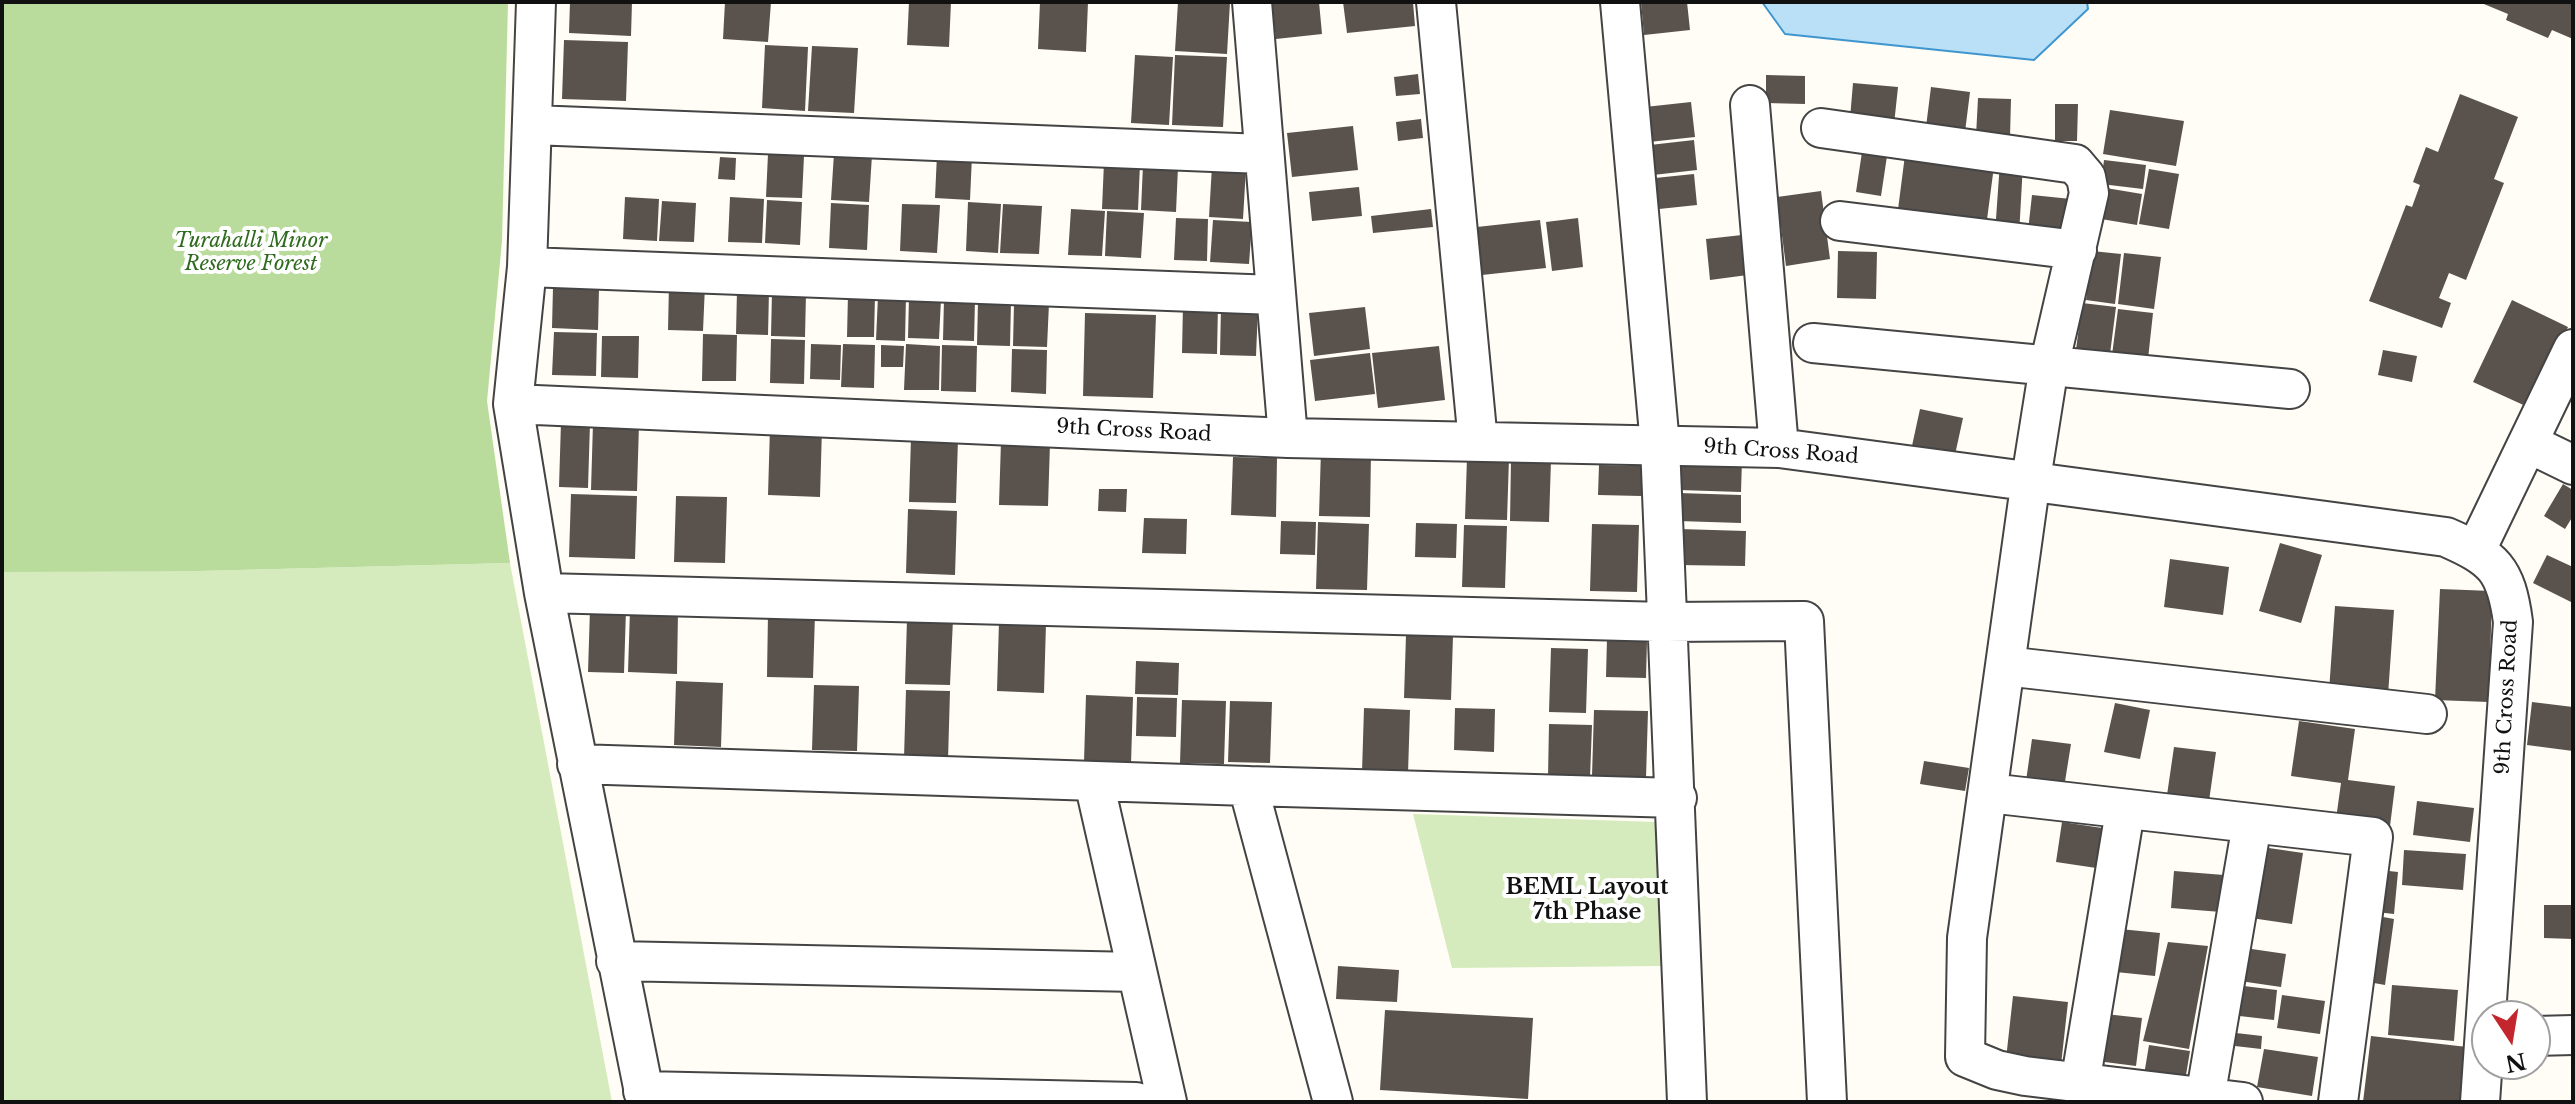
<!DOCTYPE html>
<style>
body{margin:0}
#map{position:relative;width:2575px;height:1104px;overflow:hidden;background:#fffdf5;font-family:"Libre Baskerville",serif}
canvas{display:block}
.frame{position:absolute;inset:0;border:4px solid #111;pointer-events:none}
.north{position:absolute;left:2471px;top:1000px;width:80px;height:80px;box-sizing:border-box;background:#fff;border:2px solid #a0a0a0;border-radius:50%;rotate:168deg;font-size:22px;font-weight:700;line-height:32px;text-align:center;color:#111}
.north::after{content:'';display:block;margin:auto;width:28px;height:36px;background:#c4262e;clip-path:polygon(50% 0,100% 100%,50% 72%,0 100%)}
</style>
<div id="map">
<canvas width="2575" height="1104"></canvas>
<div class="frame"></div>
<div class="north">N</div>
</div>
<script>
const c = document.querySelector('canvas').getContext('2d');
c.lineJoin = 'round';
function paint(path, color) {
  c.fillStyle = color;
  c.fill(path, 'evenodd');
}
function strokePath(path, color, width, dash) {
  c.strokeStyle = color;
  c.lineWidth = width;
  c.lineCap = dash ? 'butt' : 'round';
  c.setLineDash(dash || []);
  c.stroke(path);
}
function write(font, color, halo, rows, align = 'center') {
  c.font = font + ' "Libre Baskerville",serif';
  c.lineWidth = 8;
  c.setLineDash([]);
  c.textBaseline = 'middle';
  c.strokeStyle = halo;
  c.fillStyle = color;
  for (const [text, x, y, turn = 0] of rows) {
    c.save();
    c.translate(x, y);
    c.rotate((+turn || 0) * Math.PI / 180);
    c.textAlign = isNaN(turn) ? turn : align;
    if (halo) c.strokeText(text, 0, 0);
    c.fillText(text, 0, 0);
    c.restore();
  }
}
paint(new Path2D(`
 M510,563L612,1102H2V569L198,571Z
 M1413,814L1656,822L1662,966L1452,968Z`), '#d5ebbd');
paint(new Path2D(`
 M2,2H508L502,241L487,401L510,563L198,571L2,572Z`), '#b9dc9c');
const water = new Path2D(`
 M1762,2H2087L2088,9L2034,60L1785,34Z`);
paint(water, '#b9e0f7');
strokePath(water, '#3f96cf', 2);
paint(new Path2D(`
 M570,2H632L631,36L569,33Z
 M725,2H771L768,42L723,39Z
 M909,2H951L949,47L907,45Z
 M1040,2H1088L1086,52L1038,49Z
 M1178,2H1230L1227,54L1175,51Z
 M1271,2H1319L1322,34L1276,39Z
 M1343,2H1413L1415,26L1347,33Z
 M1641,2H1687L1690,30L1644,35Z
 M2479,2H2573V39L2552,30L2548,38L2506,20L2508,14Z
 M564,40L628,42L626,101L562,99Z
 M765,45L808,47L805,111L762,108Z
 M812,46L858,48L854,113L808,111Z
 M1135,55L1173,57L1169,125L1131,123Z
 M1175,55L1227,57L1223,127L1172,125Z
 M1418,74L1420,94L1396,96L1394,77Z
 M1766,75L1805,76V104L1766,103Z
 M1853,83L1898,87L1893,134L1849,130Z
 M1931,87L1970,92L1964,140L1925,135Z
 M2460,94L2518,117L2494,179L2504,183L2466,280L2449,273L2439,298L2451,303L2442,328L2369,301L2406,205L2412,207L2420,185L2413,182L2426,147L2438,152Z
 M1978,98L2011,99L2010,137L1976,136Z
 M1691,102L1695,137L1649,142L1645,107Z
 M2055,104H2078L2077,141H2055Z
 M2110,110L2184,121L2176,166L2103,154Z
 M1421,119L1423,138L1398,141L1396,122Z
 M1353,126L1358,170L1292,177L1287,133Z
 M1694,140L1697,170L1653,175L1650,145Z
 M1862,152L1887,156L1881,196L1856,192Z
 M834,153L872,155L869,202L831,200Z
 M768,154L804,156L802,198L766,197Z
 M937,154L972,156L970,200L935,198Z
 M1905,155L1994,166L1985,235L1896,225Z
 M720,157L736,158L735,180L718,179Z
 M2104,160L2146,165L2143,189L2101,184Z
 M1104,162L1140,164L1138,210L1102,209Z
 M2000,162L2023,164L2019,235L1995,233Z
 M1143,165L1178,167L1176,212L1141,210Z
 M1212,166L1246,168L1243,219L1209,217Z
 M2149,169L2179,174L2169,229L2139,224Z
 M1694,174L1697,205L1659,209L1655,178Z
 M1359,187L1362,216L1312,221L1309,192Z
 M2106,188L2142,194L2137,225L2101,219Z
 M1821,191L1830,259L1786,266L1777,197Z
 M2032,195L2071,199L2066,244L2027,240Z
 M625,197L659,199L657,241L623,239Z
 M730,197L764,199L762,243L728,242Z
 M767,200L802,202L800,245L765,243Z
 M662,201L696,203L694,242L659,241Z
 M968,202L1001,204L998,253L966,251Z
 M831,203L869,205L867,250L829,248Z
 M902,204L940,205L937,253L900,251Z
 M1003,204L1042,206L1039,254L1000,253Z
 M1071,209L1105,211L1102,256L1068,255Z
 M1431,209L1433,227L1373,233L1371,216Z
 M1107,211L1144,213L1141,258L1105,256Z
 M1176,218L1208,219L1207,261L1174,260Z
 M1578,218L1583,267L1552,271L1546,222Z
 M1213,220L1252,222L1249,264L1210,262Z
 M1540,220L1546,268L1482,275L1477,227Z
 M1751,234L1755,274L1710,280L1706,239Z
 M1838,251L1877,252L1876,299L1837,298Z
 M2092,251L2121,254L2115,304L2086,300Z
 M2124,253L2161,257L2154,309L2118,304Z
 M669,284L705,285L703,331L668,330Z
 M553,287L599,288L598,330L552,328Z
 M737,290L769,291L768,335L736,334Z
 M772,292L806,293L805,337L771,336Z
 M848,294L875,295L874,337H847Z
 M878,296H906L905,341L876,340Z
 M909,297L941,299L939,339L908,338Z
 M944,299L975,300L974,341L943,340Z
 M978,300L1011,301L1010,346L977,345Z
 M2512,300L2568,327L2530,408L2473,382Z
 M1014,303H1049L1047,347L1013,346Z
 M2082,303L2116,307L2110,354L2076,350Z
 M1183,304L1218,305L1217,354L1182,353Z
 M1221,306L1258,307L1256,356L1220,355Z
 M1365,307L1370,349L1314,356L1309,313Z
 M2118,309L2153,313L2148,359L2112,355Z
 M1085,313L1156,315L1153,398L1083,396Z
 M554,332L597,333L596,376L552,375Z
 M703,334L737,335L736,381H702Z
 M602,336H639L638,378L601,377Z
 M771,339L805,340L804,384L770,383Z
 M811,344L841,345L840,380L810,379Z
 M843,344L875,345L874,388L841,387Z
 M906,344L940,346L939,390H904Z
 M881,345L904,346L903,367H881Z
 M942,345L977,346L976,392L941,391Z
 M1439,346L1445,400L1378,408L1372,353Z
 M1012,349L1047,350L1046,394L1011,392Z
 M2383,350L2417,356L2412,382L2378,375Z
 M1370,353L1375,394L1315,401L1310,360Z
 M1920,409L1963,418L1953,464L1910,455Z
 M561,422L590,423L588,488L559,487Z
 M593,423L639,424L637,491L591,490Z
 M770,427L822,428L820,497L768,495Z
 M911,438L958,439L956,503L909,502Z
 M1001,441L1050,443L1048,506L999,505Z
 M1321,450L1371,452L1370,517L1319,516Z
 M1233,457L1277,458L1276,517L1231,515Z
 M1467,457L1509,458L1507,520L1465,519Z
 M1680,458L1742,460L1741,492L1679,490Z
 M1511,459L1551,460L1549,522L1510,521Z
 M1599,465L1642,466L1641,496L1598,495Z
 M2563,484L2573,490V516L2565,529L2544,516Z
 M1099,489H1127L1126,512L1098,511Z
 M1679,493L1741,495V523L1678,521Z
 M571,494L637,496L635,559L569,557Z
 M676,496L727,497L725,563L674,562Z
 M908,509L957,511L955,575L906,573Z
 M1144,518L1187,519L1186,554L1142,553Z
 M1281,521L1316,522L1315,555L1280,554Z
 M1318,522L1369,524L1367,590L1316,589Z
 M1416,523L1457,524L1456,558L1415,557Z
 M1592,524L1639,525L1637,592L1590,591Z
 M1464,525L1507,526L1505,588L1462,587Z
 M1679,529L1746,531L1745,566L1678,565Z
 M2280,543L2322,555L2301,623L2259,611Z
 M2547,555L2573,567V603L2533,583Z
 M2170,559L2229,567L2223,615L2164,607Z
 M2440,589L2492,591L2489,702L2435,700Z
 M2335,606L2394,610L2388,695L2329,691Z
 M590,609H626L624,673L588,672Z
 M630,610L678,611L677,674L628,672Z
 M768,613L815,614L813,678L767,677Z
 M907,619H953L950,685L905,684Z
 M999,621L1046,623L1044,693L997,691Z
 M1406,635L1453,636L1451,700L1404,698Z
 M1607,638L1647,640L1646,678L1606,677Z
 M1551,648L1588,649L1586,713L1549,712Z
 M1136,661L1179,663L1178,695L1135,694Z
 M676,681L723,683L721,747L674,745Z
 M814,685L859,686L857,751L812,750Z
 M906,690L950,691L948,760L904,758Z
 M1086,695L1133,697L1131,764L1084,762Z
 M1137,697L1177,698L1176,737L1136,736Z
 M1182,700L1226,701L1224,764L1180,763Z
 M1230,701L1272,702L1270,763L1228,762Z
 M2532,702L2573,707V751L2527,745Z
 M2115,703L2150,710L2140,759L2104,752Z
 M1364,708L1410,710L1408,773L1362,772Z
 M1455,708L1495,709L1494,752L1454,750Z
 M1594,710L1648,711L1646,778L1592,776Z
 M2299,721L2355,729L2348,780L2395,786L2389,834L2335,826L2341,783L2291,776Z
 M1549,724L1592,725L1590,778L1548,777Z
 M2032,739L2071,744L2063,794L2025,788Z
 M2174,747L2216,752L2209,801L2167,795Z
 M1924,761L1969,768L1965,791L1920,784Z
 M2417,801L2474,808L2470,842L2413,835Z
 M2062,822L2109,829L2103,869L2056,862Z
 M2262,847L2303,853L2292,924L2251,918Z
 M2404,850L2466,854L2463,890L2402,885Z
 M2380,870L2398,872L2394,914L2376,912Z
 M2174,871L2224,875L2221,912L2171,908Z
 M2544,905H2573V939L2544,938Z
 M2372,915L2394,919L2385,985L2363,981Z
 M2110,928L2160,933L2155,976L2106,971Z
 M2168,942L2208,946L2189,1049L2143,1041Z
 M2238,947L2286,954L2281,987L2233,980Z
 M1338,966L1399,970L1397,1002L1336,999Z
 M2235,985L2277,990L2274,1020L2231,1015Z
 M2392,985L2458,990L2454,1041L2388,1035Z
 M2282,995L2325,1001L2320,1034L2277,1028Z
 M2013,996L2068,1002L2061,1065L2006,1059Z
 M1385,1010L1533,1018L1528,1099L1380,1090Z
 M2096,1013L2142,1018L2136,1066L2089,1060Z
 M2236,1033L2262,1036L2261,1049L2235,1046Z
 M2371,1036L2467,1047L2460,1102H2363Z
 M2149,1045L2190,1051L2184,1087L2143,1081Z
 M2264,1049L2318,1057L2312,1096L2257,1087Z`), '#5a524d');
const minor = new Path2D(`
 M536,2L527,267L513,404L544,593L646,1102
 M1252,2L1288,438
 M1436,2L1478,442
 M1620,2L1660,445L1687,1102
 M1750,105L1779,448
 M533,125L1263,154
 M1821,128L2075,164L2086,177L2089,193L2049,366L2031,479L1967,938L1965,1057L1997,1070L2025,1076L2243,1102
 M1840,221L2077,250
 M527,267L1275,295
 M1813,343L2290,389
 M513,404L1288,438L1779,448L2446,537C2494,558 2506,569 2513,622L2480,1102
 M2528,443L2573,465
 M2476,550L2573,349
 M544,593L1665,622L1804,621L1827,1102
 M2005,666L2427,714
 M577,764L1248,786L1333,1102
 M1094,782L1167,1102
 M1248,786L1677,798
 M1989,793L2373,837L2338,1102
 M616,961L1137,972
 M2535,1036L2573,1035
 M2080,1084L2125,811
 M643,1091L1136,1102
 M2205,1098L2252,824`);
strokePath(minor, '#444', 42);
strokePath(minor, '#fff', 38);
write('italic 20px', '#2f6b1f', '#fff', [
 ["Turahalli Minor",251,241],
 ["Reserve Forest",251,264]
]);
write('20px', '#111', '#fff', [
 ["9th Cross Road",1134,431,3],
 ["9th Cross Road",1781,452,4],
 ["9th Cross Road",2507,697,-87]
]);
write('bold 22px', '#111', '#fff', [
 ["BEML Layout",1587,888],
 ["7th Phase",1587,913]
]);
</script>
